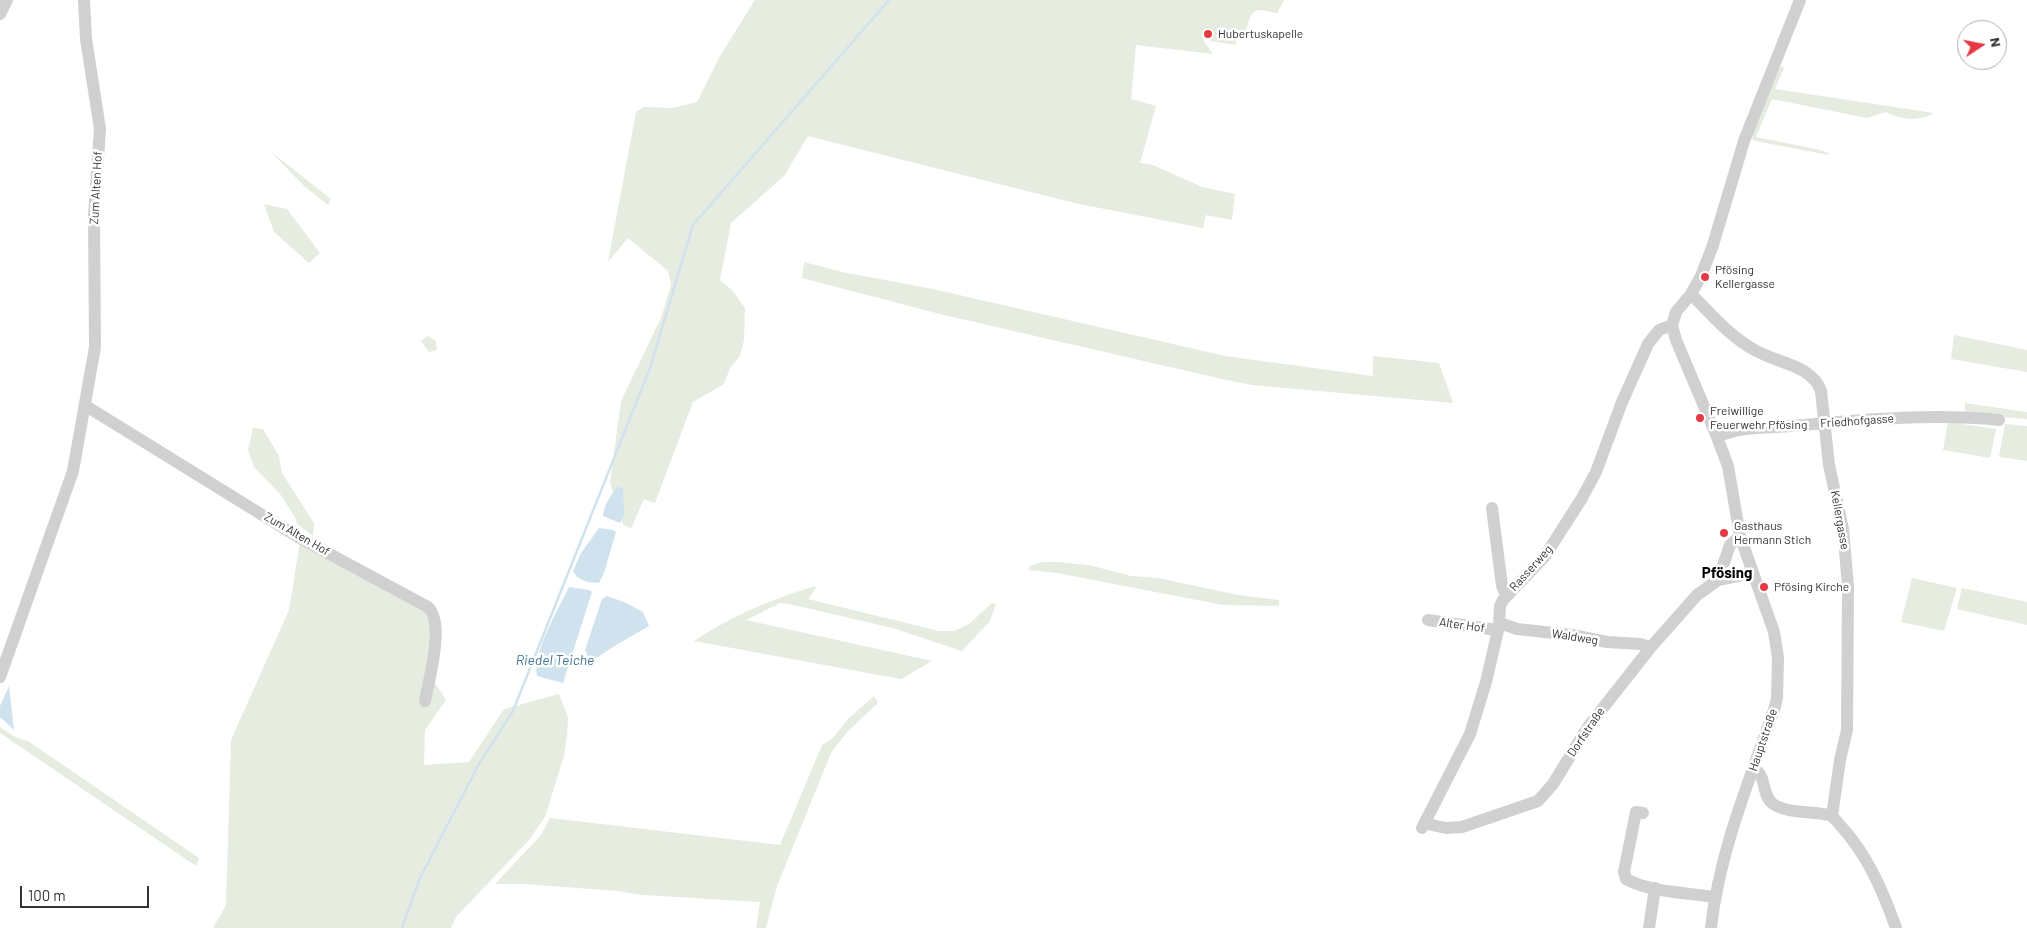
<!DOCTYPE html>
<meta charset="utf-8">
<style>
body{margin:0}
#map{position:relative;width:2027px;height:928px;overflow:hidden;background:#fff;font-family:Barlow,sans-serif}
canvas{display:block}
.north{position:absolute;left:1957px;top:20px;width:50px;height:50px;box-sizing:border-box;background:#fff;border:1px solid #adadad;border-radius:50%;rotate:79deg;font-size:14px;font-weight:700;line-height:20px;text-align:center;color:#333}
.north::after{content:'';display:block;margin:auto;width:18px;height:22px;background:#e63946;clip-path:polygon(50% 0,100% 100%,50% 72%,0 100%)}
.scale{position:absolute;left:20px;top:886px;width:129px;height:22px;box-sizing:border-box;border:2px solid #333;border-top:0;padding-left:6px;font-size:15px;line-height:18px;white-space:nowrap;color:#333;-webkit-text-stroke:4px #fff;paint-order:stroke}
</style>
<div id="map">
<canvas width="2027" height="928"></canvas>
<div class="north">N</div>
<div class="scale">100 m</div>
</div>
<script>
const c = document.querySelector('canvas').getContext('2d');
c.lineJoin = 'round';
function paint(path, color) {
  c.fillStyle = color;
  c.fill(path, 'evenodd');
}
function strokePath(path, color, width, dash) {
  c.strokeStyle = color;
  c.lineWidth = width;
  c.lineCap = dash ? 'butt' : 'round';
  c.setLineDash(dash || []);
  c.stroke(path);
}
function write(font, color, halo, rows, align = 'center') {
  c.font = font + ' Barlow,sans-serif';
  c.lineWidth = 5;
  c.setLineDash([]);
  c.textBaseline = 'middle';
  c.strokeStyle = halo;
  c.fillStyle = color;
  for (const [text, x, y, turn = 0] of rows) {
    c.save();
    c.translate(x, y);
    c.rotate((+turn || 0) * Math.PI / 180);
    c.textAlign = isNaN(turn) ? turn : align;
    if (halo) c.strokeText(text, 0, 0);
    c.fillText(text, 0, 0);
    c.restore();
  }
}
paint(new Path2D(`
 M755,0H1284L1277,13C1271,13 1266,10 1261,10C1249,10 1248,24 1246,33L1237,32L1236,45L1210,41L1203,31V40L1213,54L1136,45L1131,99L1156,106L1140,163L1153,165L1202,187L1235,194L1232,220L1206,215L1203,228L1074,203L808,136L784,176L731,223L720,280L732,290L745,308L744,340L740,356L730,368L724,384L693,402L655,503L644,499L631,529L623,524L610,483L621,401L661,318L671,285L668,271L628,238L608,262L636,112L644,107L673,108L697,102L720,56Z
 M1782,66L1784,68L1775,89L1934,113C1918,122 1902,120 1886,112L1867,118L1772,99L1756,137L1816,149L1829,153L1828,155L1756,141L1753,140L1752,136L1778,70Z
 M270,151L331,199L328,205L303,185Z
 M264,204L287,209L320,253L309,263L274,232Z
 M804,262L842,272L933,289L1225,356L1373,376V356L1439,363L1453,403L1252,385L1222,379L940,314L802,278Z
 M1954,335L2027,350V372L1951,359Z
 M428,336L436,341L437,350L429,352L421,341Z
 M1965,403L2027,412V419L1965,414Z
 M1948,422L1996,429L1990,458L1943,450Z
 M2005,424L2027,426V461L1999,457Z
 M253,428L263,429L279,456L282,473L314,523L313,536L297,524L295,517L280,494L254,467L248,450Z
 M300,542L424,610L434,623L426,669L446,700L425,730L424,765L469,762L504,709L559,694L568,717L567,736L564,756L545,817L529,840L456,917L451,928H213L226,905L231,740L289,610Z
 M1041,562H1057L1089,565L1131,576L1158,578L1238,595L1279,600V606L1223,605L1057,573L1028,570L1030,566Z
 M1912,578L1957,588L1944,631L1901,622Z
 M815,586L816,588L808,599L939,631H954L969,624L992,603L996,604L990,621L962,651L893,628L789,604L780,603L746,620L932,661L901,679L694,641C733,615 771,600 815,586Z
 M1962,588L2027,602V625L1957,609Z
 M874,696L878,703L848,731L831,753L777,886L766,928H756L760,902L643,895L617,891L525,884H495L541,835L550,818L780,845L822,745L833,738L848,719Z
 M0,727L15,737L28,741L199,858L196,866L0,733Z`), '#e6ecdf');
paint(new Path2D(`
 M618,486L623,489L624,515L620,523L603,516C603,506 612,494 618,486Z
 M599,528L613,530L616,532L604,573L599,583L587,582L577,577L573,571L581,553Z
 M569,587L589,590L592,592L563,683L537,676C532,653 559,608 569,587Z
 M607,596L624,602L643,612L649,626L616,645L598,657L589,658L585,650L602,599Z
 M9,686L14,730L0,717V706Z`), '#cfe2ee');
strokePath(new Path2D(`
 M402,928L420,878L479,764L513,711L650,368L693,225L889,0`), '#cfe2ee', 2.5);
strokePath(new Path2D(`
 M0,14L7,0
 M1691,294C1713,316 1735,343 1765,355C1785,364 1813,368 1821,391L1829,465L1843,529L1848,586L1847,730L1840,760L1832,816
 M86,406L298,537L428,607C445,623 429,679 425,701
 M1717,437C1741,426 1767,428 1792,426C1861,420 1930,413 1999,420
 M1492,508L1502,586L1506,595
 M1718,580L1730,545L1740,536
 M1428,620L1497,630
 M1500,623L1517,629L1572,635L1607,642L1640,644L1651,647
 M0,677L73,471L95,347L94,216L100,129L86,39L84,0
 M1754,769C1767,775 1761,795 1773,804C1789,814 1812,811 1829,815C1834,817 1837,821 1840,825C1867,854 1883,891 1896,928
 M1643,813L1636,812L1624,872L1626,879C1649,892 1688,893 1714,897
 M1425,822L1432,825L1446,828L1462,827L1538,801L1553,784L1588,727L1651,647L1697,595L1718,580L1753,573
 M1422,828L1470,734L1486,682L1499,626L1500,606L1503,600L1545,556L1582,498L1596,472L1622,402L1648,344L1659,330L1672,325
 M1649,928L1655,888
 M1711,928C1719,853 1749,781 1774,710L1777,698L1778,658L1774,632L1740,536L1728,466L1717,437L1676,340L1672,325L1674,319L1676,312L1691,294L1701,276L1713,245L1744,141L1800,0`), '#d0d0d0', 12);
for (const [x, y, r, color] of [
 [1208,34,5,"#e63946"],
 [1705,277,5,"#e63946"],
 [1700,418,5,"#e63946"],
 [1724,533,5,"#e63946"],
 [1764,587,5,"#e63946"]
]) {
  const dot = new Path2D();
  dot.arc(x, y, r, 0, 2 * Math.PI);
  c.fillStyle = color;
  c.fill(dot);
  strokePath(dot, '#fff', 2);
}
write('12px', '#333', '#fff', [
 ["Hubertuskapelle",1218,34],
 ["Pfösing",1715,270],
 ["Kellergasse",1715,284],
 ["Freiwillige",1710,411],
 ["Feuerwehr Pfösing",1710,425],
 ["Gasthaus",1734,526],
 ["Hermann Stich",1734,540],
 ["Pfösing Kirche",1774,587]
], 'left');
write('12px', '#333', '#fff', [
 ["Zum Alten Hof",96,188,-87],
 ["Friedhofgasse",1857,421,-4],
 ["Kellergasse",1840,520,80],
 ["Zum Alten Hof",297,534,30],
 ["Rasserweg",1531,568,-48],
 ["Alter Hof",1462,625,8],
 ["Waldweg",1575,637,9],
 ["Dorfstraße",1586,732,-56],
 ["Hauptstraße",1763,740,-71]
]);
write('italic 14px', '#3f7597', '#fff', [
 ["Riedel Teiche",555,660]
]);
write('bold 15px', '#000', '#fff', [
 ["Pfösing",1727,573]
]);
</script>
